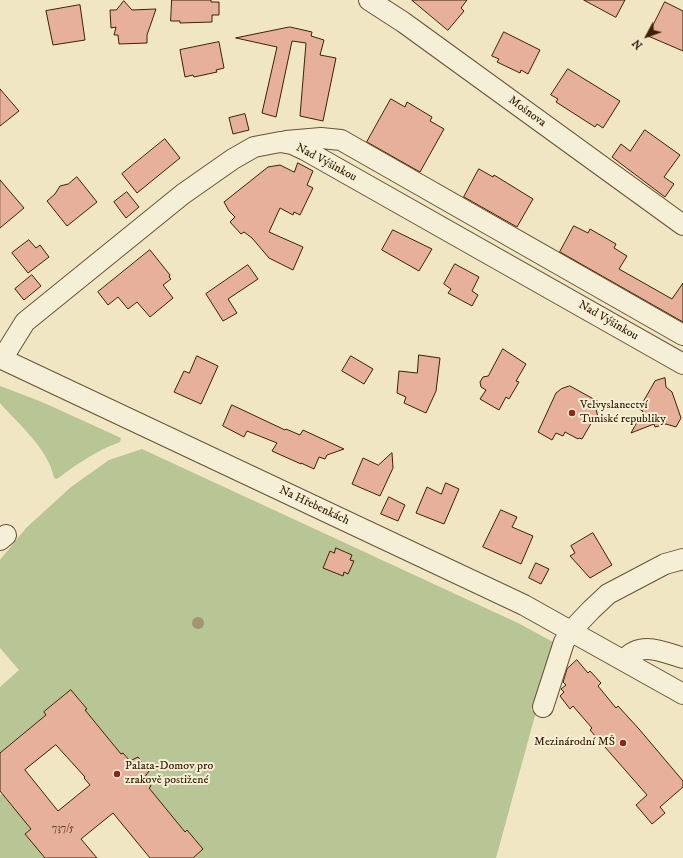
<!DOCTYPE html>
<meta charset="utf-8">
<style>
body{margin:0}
#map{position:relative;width:683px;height:858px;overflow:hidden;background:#f0e6c3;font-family:"IM FELL DW Pica",serif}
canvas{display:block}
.north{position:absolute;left:627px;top:16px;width:40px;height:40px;-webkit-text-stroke:3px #f5efd8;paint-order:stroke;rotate:229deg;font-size:11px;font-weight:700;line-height:16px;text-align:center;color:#3c2204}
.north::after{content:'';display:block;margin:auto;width:14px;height:18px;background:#3c2204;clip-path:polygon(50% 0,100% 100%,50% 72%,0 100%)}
</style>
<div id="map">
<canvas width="683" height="858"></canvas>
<div class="north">N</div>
</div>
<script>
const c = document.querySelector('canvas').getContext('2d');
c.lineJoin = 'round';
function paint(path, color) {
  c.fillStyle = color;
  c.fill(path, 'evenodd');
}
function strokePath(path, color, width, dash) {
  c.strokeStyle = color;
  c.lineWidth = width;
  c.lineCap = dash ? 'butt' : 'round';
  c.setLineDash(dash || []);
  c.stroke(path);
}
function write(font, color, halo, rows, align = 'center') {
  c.font = font + ' "IM FELL DW Pica",serif';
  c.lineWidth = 4;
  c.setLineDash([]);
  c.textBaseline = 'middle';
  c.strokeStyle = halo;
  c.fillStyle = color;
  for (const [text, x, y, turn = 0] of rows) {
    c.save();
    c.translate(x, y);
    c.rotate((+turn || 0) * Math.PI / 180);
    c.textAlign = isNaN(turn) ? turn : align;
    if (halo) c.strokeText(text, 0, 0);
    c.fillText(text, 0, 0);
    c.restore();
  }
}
paint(new Path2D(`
 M0,386L42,402L121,438L120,442C96,451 78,463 57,479L54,478C48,448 19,425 0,403Z
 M142,449L518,623L555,643L531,710L536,712L496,858H193L203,849L187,830L185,832L149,788L151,786L144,778L149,771L138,757L130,761L124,753L121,754L85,710L87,709L71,690L44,712L46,715L0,753V687L19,670L0,648V560L26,528L71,487L109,460ZM336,548L352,555L350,560L354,561L348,574L344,572L342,576L323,567L330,551L334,553Z
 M2,794L31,829L25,834L45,858H0V795Z`), '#b8c595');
const building = new Path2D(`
 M172,0H211V2H219V15H212V22L180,23V21H171Z
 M412,0H467L461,8L464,11L448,30Z
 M584,0H625L616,17Z
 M124,1L132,10L156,9L147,35V43L119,44L118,35H114L116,27L111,28L110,10H116Z
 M665,2L683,11V51L648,36Z
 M80,5L85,40L53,45L46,11Z
 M290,27L312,32L311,36L324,40L320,55L336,58L323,121L300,116L306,43L292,41L276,117L262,113L277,47L236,38Z
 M504,32L540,50L528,74L521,70L520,73L497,62L499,59L492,56Z
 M219,42L224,68L216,70L217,72L194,77L193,75L185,77L180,50Z
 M568,69L620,101L603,128L597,124L595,127L556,102L558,99L551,95Z
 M0,89L19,111L0,126Z
 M391,99L405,107L407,102L432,117L430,121L444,129L420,172L367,142Z
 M245,114L249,130L233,134L229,118Z
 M645,130L680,155L664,177L674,184L665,197L612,157L621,144L630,151Z
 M165,139L180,158L137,193L122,174Z
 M298,163L313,171L307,185L313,188L300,215L294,212L293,215L280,208L269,232L303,247L293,270L269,258L252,238L244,232L241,234L230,222L235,217L229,211L224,202L268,167L280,165L294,172Z
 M479,169L493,177L494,175L533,199L517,227L464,197Z
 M77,177L97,202L67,226L47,201L55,194L60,186L68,184Z
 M0,180L24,208L0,228Z
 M127,192L139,207L126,218L114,202Z
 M574,226L588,233L590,229L616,244L614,248L627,256L619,269L672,299L683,283V322L560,252Z
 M393,230L432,249L419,271L382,250Z
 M29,240L36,248L40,245L49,257L28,273L12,253Z
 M150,250L170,275L169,277L171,279L163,285L173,298L150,317L137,302L128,309L118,297L108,305L98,292Z
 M455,264L479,277L472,291L478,295L472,306L448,293L451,289L444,284Z
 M248,265L258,279L228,299L237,313L223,321L206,294Z
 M32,275L41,286L24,300L15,289Z
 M503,349L526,364L516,381L519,382L509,399L506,397L499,410L480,399L486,390L481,387L480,382L483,377L488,376Z
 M419,355L440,358L436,391L426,413L404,403L406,397L397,393L399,371L417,373Z
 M197,356L218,366L201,404L174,392L184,371L189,373Z
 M351,356L373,369L364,384L342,371Z
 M665,378L666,387L672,392L681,418L676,427L666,424L655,427L654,424L631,433L643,411L639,409L655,381Z
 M570,386L599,402L596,409L598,417L593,420L582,439L579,438L578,439L565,432L563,436L556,433L552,440L538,432L556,393L561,389Z
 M232,405L285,430L286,429L300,435L303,430L344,449L327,455L325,459L319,457L314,469L301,463V464L272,451L277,443L247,431L244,437L223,426Z
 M392,453L393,468L380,496L352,484L363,458L378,465Z
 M446,483L459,489L444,524L416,513L427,487L441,494Z
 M389,497L405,505L398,521L381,514Z
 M501,510L517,517L512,527L533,536L521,564L483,547Z
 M593,533L612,565L590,578L570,556L575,553L571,546Z
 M336,548L352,555L350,560L354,561L348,574L344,572L343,576L323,568L330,551L334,553Z
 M536,563L549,569L541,584L529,578Z
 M577,660L588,673L590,671L601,683L598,686L616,708L618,706L639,729L683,781V787L660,807L665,813L652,824L636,805L647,795L590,730L592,728L573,706L570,709L560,696L564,692L561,689L566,685L563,682L567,669Z
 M71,690L87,709L85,710L121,754L123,753L130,761L138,757L149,771L144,778L151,786L149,788L185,832L187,830L203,849L193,858H150L113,813L81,839L97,858H45L25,834L31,829L0,791V753L46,715L44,712ZM56,745L85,777L84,778L90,785L58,811L25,770Z`);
paint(building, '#e6b09b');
strokePath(building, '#3c2204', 1);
const minor = new Path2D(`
 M369,0L403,22L683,225
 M286,141L321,138L341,140L683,335
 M0,358L524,605L683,694
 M2,359L25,322L183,194L233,159L254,147L280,142L292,144L305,150L683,364
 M0,540L6,535
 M624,660C641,640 663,652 683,658
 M543,707L564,642L572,630L591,610L608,594L665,564L683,559`);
strokePath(minor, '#695334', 22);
strokePath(minor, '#f5efd8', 20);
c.fillStyle = '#a19572';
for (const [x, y] of [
 [198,623]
]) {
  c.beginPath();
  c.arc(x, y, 6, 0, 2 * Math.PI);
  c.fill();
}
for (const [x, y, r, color] of [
 [572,413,4,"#8f2418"],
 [623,743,4,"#8f2418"],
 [117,774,4,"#8f2418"]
]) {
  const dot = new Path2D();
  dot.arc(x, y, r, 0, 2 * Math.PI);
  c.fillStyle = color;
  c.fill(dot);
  strokePath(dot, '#f5efd8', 1.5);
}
write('10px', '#66462a', null, [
 ["737/5",63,829]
]);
write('12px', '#3c2204', '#f5efd8', [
 ["Mošnova",527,112,36],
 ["Nad Výšinkou",326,163,28],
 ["Nad Výšinkou",608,321,30],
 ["Na Hřebenkách",314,506,25]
]);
write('12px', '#3c2204', '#f5efd8', [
 ["Velvyslanectví",580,406],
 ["Tuniské republiky",580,420],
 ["Mezinárodní MŠ",615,743,"right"],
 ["Palata-Domov pro",125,767],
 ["zrakově postižené",125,781]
], 'left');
</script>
